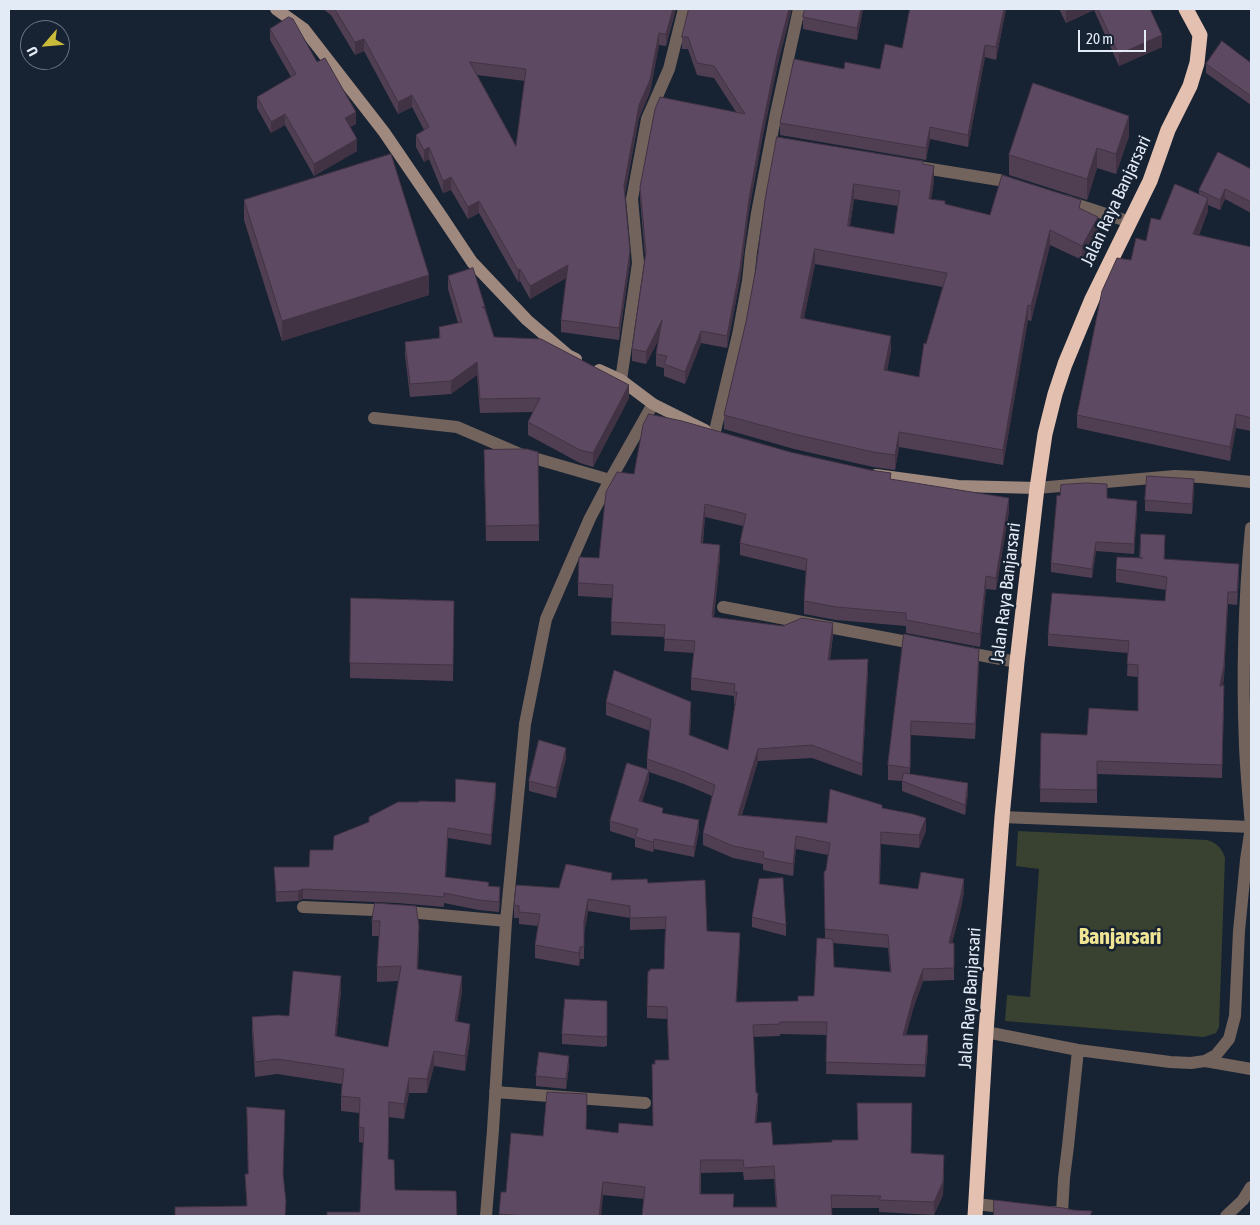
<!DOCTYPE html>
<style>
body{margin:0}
#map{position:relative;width:1260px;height:1225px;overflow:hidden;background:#172232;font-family:"Asap Condensed",sans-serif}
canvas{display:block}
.frame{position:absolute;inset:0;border:10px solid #e3ebf6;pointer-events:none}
.north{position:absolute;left:20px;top:20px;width:50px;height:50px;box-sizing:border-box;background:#172232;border:1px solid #697280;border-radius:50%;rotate:243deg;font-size:14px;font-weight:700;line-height:20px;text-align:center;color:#e3ebf6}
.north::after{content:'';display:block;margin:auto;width:18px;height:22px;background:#caba39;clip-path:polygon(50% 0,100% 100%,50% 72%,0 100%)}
.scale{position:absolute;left:1078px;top:30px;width:68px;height:22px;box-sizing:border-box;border:2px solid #e3ebf6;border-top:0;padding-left:6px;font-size:15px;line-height:18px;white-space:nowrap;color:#e3ebf6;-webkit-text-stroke:4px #172232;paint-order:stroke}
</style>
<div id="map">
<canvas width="1260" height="1225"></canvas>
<div class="frame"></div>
<div class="north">U</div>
<div class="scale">20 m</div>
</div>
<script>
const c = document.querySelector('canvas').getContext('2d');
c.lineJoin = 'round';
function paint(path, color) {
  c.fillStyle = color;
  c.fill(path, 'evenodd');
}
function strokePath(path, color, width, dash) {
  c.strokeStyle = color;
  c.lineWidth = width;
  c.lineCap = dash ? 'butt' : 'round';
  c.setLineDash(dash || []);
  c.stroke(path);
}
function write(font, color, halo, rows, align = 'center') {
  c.font = font + ' "Asap Condensed",sans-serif';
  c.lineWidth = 5;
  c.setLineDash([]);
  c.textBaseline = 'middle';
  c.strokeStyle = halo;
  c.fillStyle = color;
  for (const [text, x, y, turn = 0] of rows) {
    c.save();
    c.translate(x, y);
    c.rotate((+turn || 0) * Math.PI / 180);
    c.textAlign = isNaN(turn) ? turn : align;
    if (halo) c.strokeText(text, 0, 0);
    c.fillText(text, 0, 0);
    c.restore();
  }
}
paint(new Path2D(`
 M1018,831L1207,840C1217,843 1222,848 1225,858L1219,1027L1216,1033L1204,1037L1005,1021L1007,995L1030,997L1039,869L1016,866Z`), '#394230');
strokePath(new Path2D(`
 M918,167L999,180L1016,186
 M1066,201L1130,222
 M621,380L638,263L632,199L647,119L669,69L684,9
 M374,418L457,427L520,454L610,480
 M714,435L738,335L748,281L751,252L757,213L776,113L799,9
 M1037,488L1175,476L1201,477L1251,482
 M723,607L918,644
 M963,652L1017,662
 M1002,817L1251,827C1249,800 1246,773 1245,746C1242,674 1244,601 1251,528
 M303,907L397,911L506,921
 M986,1032L1078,1050L1170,1062L1191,1063L1205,1061L1216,1055L1229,1039L1235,1016L1239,931L1246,860L1251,827
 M1205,1061L1251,1069
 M495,1092L645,1103
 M976,1204L1010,1208
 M1052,1212L1062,1213L1064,1178L1068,1146L1078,1050
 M486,1216L493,1130L506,921L525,724L546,619L590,518L610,480L653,404
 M1226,1216L1243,1200L1251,1187`), '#72635d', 12);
strokePath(new Path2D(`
 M276,9L304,29L384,132L442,217L472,262L527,320L568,355L576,359
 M599,370L621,380L653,404L705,430
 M876,475L958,486L1037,488`), '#9f897e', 12);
strokePath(new Path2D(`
 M975,1216L986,1032L1002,817L1017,662L1037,488L1045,434L1055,394L1065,364L1092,299L1150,181L1168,130L1190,86L1197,63L1200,35L1186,9`), '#e3c0af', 15);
paint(new Path2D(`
 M323,9H676L666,46L659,45L650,92L639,118L625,194L630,263L619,340L561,332V320L566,278L530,299L520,281L518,282L479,213L468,219L451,190L443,193L429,159L424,162L416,147V135L424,130L412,107L398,114L364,51L355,55L331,15ZM477,75L525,81L516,146Z
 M689,9L777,68L762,140L749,211L740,280L727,348L701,343L685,384L664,376V368L656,366V354L659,339L646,364L632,361V349L645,256L640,199V187L736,112L714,78L697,75L688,49H682V37Z
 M805,9H863L857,40L803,29V17Z
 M902,9H1006L996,60L985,57L968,147L930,139L926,160L780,135V123L844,69H880L902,48L910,10Z
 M1059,9H1150L1162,47L1119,66L1094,10L1066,23Z
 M270,29L317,62L356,124L350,127L357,151L314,176L285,125L271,133L257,108V97L291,77L270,40Z
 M1251,63V105L1206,73V64Z
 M1129,136L1116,174L1097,168L1087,200L1009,175V155Z
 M923,164L934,181L931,199L945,205L990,215L1081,209L1098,231L1082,260L1050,245L1031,321L1028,320L1003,465L899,447L895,470L873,467L794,449L724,429V415L746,322L756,268L765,200ZM854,199L898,206L894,234L850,226ZM815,264L943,287L926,344L919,377L887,371L891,350L804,318Z
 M1251,169V213L1225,199L1220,210L1208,205V211L1199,235L1251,247V431L1236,428L1230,461L1077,428V415L1131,260L1146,241L1160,220L1199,194V190Z
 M244,200L429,295L282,341L244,220Z
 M448,276L485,307L494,337L629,398L593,467L580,463L528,435V422L533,412L480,413L477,375L451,394L410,397L405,355V342L439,338V327L458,323L448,289Z
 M790,452L1009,511L996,590L986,589L980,647L906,633V626L836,620L804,614V601L806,571L740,555V543L743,526L705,517L703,543L720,558L714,617L833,636L830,660L868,671L862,776L812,758L758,761L742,815L827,823L882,808L926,831L919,848L881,844L880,884L918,889L964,891L961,908L952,943H954V980L923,981L913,1009L906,1035L928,1048L925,1077L826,1074L827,1035L780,1034V1036L753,1037L756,1093L758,1105L756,1123L773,1145L911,1153L944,1168L943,1195L934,1215L879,1212V1208H832V1216L644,1199L603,1195L601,1216H499L501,1192H506L543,1136L586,1129L618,1133L653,1126L655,1064L669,1060L667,1019L647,1018V1006L664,969L665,929L630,930V918L588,911L584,934V959H580L579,966L535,958V945L538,926L519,924V918H514V905L559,888L612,880L648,883L707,931L740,945L736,1002L798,1001L814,996L825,939L824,872L826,870L828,855L796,849L793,876L763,870V864L733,858L703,845V833L712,796L684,784L649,772V780L642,802L663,813L699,830L694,857L654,849L653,852L635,847V839L610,831V821L647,769V759L650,731L606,715V702L691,715L690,735L728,750L735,704H734V696L691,690V678L694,653L664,651L665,637L611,635L612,598L578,596V583L599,558L634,474ZM833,943L888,948L890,972L834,967ZM743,1172L744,1180L774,1179L776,1207H734L701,1194V1173Z
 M484,465L539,525V541H486Z
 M1194,490L1192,514L1145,511V500Z
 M1107,498L1137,510L1134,554L1096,551L1092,578L1051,572V563Z
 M1165,548L1164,559L1239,576L1237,605L1228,604L1224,678L1223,685L1224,698L1222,778L1097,774V803L1040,802L1041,733L1087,735L1138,711V677L1127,676L1128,653L1048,646V634L1165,601L1166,590L1116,582V569L1140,558Z
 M351,598L454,601L453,681L350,678Z
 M904,634L979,663L975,739L911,735L910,774L968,793L965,815L902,791V781L888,780V765Z
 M566,758L556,798L529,791V781Z
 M496,793L491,845L448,838L446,877L488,886L500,897L499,912L479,910L444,903V907L398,903L303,899L298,901L276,902L274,867H309L333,850L455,802Z
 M375,903L419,941L418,969L462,991L457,1022L470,1039L465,1071L434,1066L427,1093H409L404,1119L389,1117L388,1159L395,1190L457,1216H327V1212H360L363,1143L359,1142V1113L341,1111V1096L342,1084L277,1074L255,1077L252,1032V1017L289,1016L341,991L336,1037L388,1047L398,981L377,982V967L379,936H372V921Z
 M752,917L786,925V936L752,927Z
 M607,1001V1046H605V1047L562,1044V1034Z
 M569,1066L566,1089L536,1086V1076Z`), '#503f53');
paint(new Path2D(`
 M673,9H676L666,46V34Z
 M789,9H792L777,68L762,140L749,211L740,280L727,348V336L749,199L762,128L777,55Z
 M861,9H863L857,40V28Z
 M1004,9H1006L996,60V47Z
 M1071,9H1094V10L1066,23V11Z
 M659,33V45L650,92L639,118L624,198V186L639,105Z
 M1162,35V47L1119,66V54Z
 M364,39V51L355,55V42Z
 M985,45V57L968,147V135Z
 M412,95V107L398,114V102Z
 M356,112V124L345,130V118Z
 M285,114V125L271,133V122Z
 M1129,116V136L1116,174V154Z
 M930,127V139L926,160V148Z
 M357,139V151L314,176V164Z
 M429,147V159L424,162V150Z
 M1097,148V168L1087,200V179Z
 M934,166V181L929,213V199Z
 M451,177V190L443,193V181Z
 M854,184V199L848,241V226Z
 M1225,189V199L1220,210V200Z
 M1208,198V211L1193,248V234Z
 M479,201V213L468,219V207Z
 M1098,217V231L1082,260V246Z
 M1050,230V245L1031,321V306Z
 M815,249V264L801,332V318Z
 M630,251V263L619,340V328Z
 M568,265V277L530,299V286Z
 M520,269V281L518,282V270Z
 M429,275V295L282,341V321Z
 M1028,305V320L1003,465V450Z
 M662,320V333L646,364V352Z
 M701,331V343L685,384V372Z
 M891,336V350L884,385V370Z
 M477,362V375L451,394V381Z
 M629,385V398L593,467V453Z
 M1236,414V428L1230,461V447Z
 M899,432V447L895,470V455Z
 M1194,479V490L1192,514V504Z
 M1009,498V511L996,590V578Z
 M1137,501V510L1134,554V544Z
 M705,504V517L701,556V543Z
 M1096,542V551L1092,578V569Z
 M720,545V558L712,630V617Z
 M1239,564V576L1237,605V592Z
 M986,576V589L980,647V634Z
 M1228,592L1224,678L1220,698V686Z
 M833,623V636L828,672V660Z
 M979,649V663L975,739V724Z
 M868,659V671L862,776V764Z
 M691,702V715L689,747V735Z
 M566,748V758L556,798V788Z
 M758,749V761L738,827V815Z
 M649,770V780L639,811V801Z
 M496,783V793L491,845V835Z
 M968,783V793L965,815V805Z
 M926,818V831L919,848V835Z
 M699,820V830L694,857V847Z
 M448,828V838L445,887V877Z
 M796,836V849L793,876V864Z
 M654,839V849L653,852V842Z
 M964,879V891L961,908L949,955V943Z
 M500,887V897L499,912V902Z
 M303,889V899L298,901V891Z
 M588,899V911L584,934V959V921Z
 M740,933V945L736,1015V1002Z
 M580,947V959L579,966V953Z
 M923,969V981L913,1009L903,1047V1035L913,997Z
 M341,976V991L335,1051V1036Z
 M462,976V991L455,1036V1021Z
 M470,1024V1039L465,1071V1056Z
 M928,1035V1048L925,1077V1065Z
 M434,1051V1066L427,1093V1079Z
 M569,1056V1066L566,1089V1079Z
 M409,1078V1093L404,1119V1104Z
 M758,1093V1105L755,1135V1123Z
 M944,1155L943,1195L934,1215V1202Z
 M603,1182V1195L601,1216H599Z`), '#413344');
const building = new Path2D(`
 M335,9H673L666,34L659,33L650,80L639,105L624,186L630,251L619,328L561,320L568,265L530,286L520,269L518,270L479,201L468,207L451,177L443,181L429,147L424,150L416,135L429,127L412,95L398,102L364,39L355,42ZM470,62L526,69L516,146Z
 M689,9H789L777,55L762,128L749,199L740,268L727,336L701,331L685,372L664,364L667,356L656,354L662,320L646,352L632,349L646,252L640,187L655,109L660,97L745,114L714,66L697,63L688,37H682Z
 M805,9H861L857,28L803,17Z
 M910,9H1004L996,47L985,45L968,135L930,127L926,148L780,123L794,59L844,69L845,62L880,69L885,44L902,48Z
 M1098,9H1150L1162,35L1119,54Z
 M289,17L293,19L317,62L325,58L356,112L345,118L357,139L314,164L285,114L271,122L257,97L296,74L270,29Z
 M1222,41L1251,63V96L1206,64Z
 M1033,83L1129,116L1116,154L1097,148L1087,179L1009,155Z
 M777,137L923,161V164L934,166L929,199L945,201V204L990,215L1002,175L1081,200L1079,208L1098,217L1082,246L1050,230L1031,306L1028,305L1003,450L899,432L895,455L873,452L794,434L724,415L746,322L756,268L765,200ZM854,184L900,191L894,234L848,226ZM815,249L947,273L926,344L924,343L919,377L884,370L891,336L801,318Z
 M1218,152L1251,169V202L1225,189L1220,200L1199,190Z
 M391,154L429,275L282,321L244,200Z
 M1175,184L1208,198L1193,234L1251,247V418L1236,414L1230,447L1077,415L1102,291L1117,258L1131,260L1136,238L1146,241L1151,218L1160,220Z
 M473,268L485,307H482L485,309L494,337L541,339L629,385L593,453L580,450L528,422L540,398L480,399L477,362L451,381L410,384L405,342L440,338L439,327L462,322L448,276Z
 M649,414L682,421L790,452L870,470L891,473L890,479L1009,498L996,578L986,576L980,634L906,620V613L836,607L804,601L807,559L740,543L746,514L705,504L701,543L720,545L712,617L783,626L802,618L833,623L828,660L868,659L862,764L812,745L758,749L738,815L827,823L830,789L882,805V808L913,814L926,818L919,835L881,832L879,884L918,889L921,872L964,879L961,895L949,943H954V968L923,969L913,997L903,1035H928L925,1065L826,1062L827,1022H780V1024L753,1025L756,1093H758L755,1123L771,1122L773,1145L832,1142V1140H858L857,1103H912L911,1153L944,1155L943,1182L934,1202L879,1200L881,1196L831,1195L832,1216H642L645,1187L603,1182L599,1216H525L499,1214L501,1192H506L511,1133L543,1136L547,1092L587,1094L586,1129L618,1133L619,1123L653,1126L652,1064H655V1060H669L667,1007L647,1006L648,971H650V969H664L666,917L630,918V906L588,899L584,921V947H580L579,953L535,945L540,914L519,912V906L514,905L516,885L559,888L566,864L612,873L611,880L647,879L648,883L705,880L707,931L740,933L736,1002L798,1001V996H814L817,938L833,939L834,967L891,972L888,935L825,929L824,872L826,870L830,843L796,836L793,864L763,858L764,852L733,846L703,833L715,785L684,772L647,759L651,719L606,702L614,670L691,702L689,735L728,750L737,692H734L735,684L691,678L695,641L664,639L665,625L611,622L613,585L578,583L579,557L599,558L606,492L617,472L634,474L643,425ZM701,1160H743L744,1168L774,1166L777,1207H733L734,1194H700Z
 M527,449L538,452L539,525L486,526L484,450Z
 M1147,476L1194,479L1192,504L1145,500Z
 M1086,483L1107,484V498L1137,501L1134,544L1096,542L1092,569L1051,563L1057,495L1060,496L1061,485Z
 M1141,534L1165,535L1164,559L1239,564L1237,592H1228L1224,665L1220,686L1224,685L1222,765L1097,761V790L1040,789L1041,733L1087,735L1089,708L1138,711V665L1127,664L1129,641L1048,634L1052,593L1165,601L1167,577L1116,569L1117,557L1143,558H1140Z
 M351,598L454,601L453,665L350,663Z
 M904,634L979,649L975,724L911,721L910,768L888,765Z
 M539,740L566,748L556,788L529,781Z
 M627,763L649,770L639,801L663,808L662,813L699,820L694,847L654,839L653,842L635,837L638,829L610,821Z
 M904,773L968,783L965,805L902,781Z
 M456,779L496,783L491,835L448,828L445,877L487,882L489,883L488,886L500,887L499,902L479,900L444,893V897L398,893L303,889L298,891L276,892L274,867H309L310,850H333L334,836L369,822V817L398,802H419V801L455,802Z
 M783,878L786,925L752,917L759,879Z
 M375,903L416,906L419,926L417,969L462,976L455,1021L470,1024L465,1056L434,1051L427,1079L409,1078L404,1104L389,1102L388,1159L394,1160L395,1190L456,1191L457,1216H327V1212H360L364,1128L359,1127L360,1098L341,1096L344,1069L277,1059L255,1062L252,1017L278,1015L289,1016L293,971L341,976L335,1036L388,1047L401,966L377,967L380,921H372Z
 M565,999L607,1001V1036H605V1037L562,1034Z
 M539,1052L569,1056L566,1079L536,1076Z
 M247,1107L285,1110L283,1174L286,1202L285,1216H175V1207L247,1206L245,1174H248Z
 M994,1200L1063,1208L1073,1210L1092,1211L1090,1216H994Z`);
paint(building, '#5d4961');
strokePath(building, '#413344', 1);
write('18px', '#e3ebf6', '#172232', [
 ["Jalan Raya Banjarsari",1116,201,-65],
 ["Jalan Raya Banjarsari",1006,593,-83],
 ["Jalan Raya Banjarsari",970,998,-86]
]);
write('bold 22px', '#efe595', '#172232', [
 ["Banjarsari",1120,937]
]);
</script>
